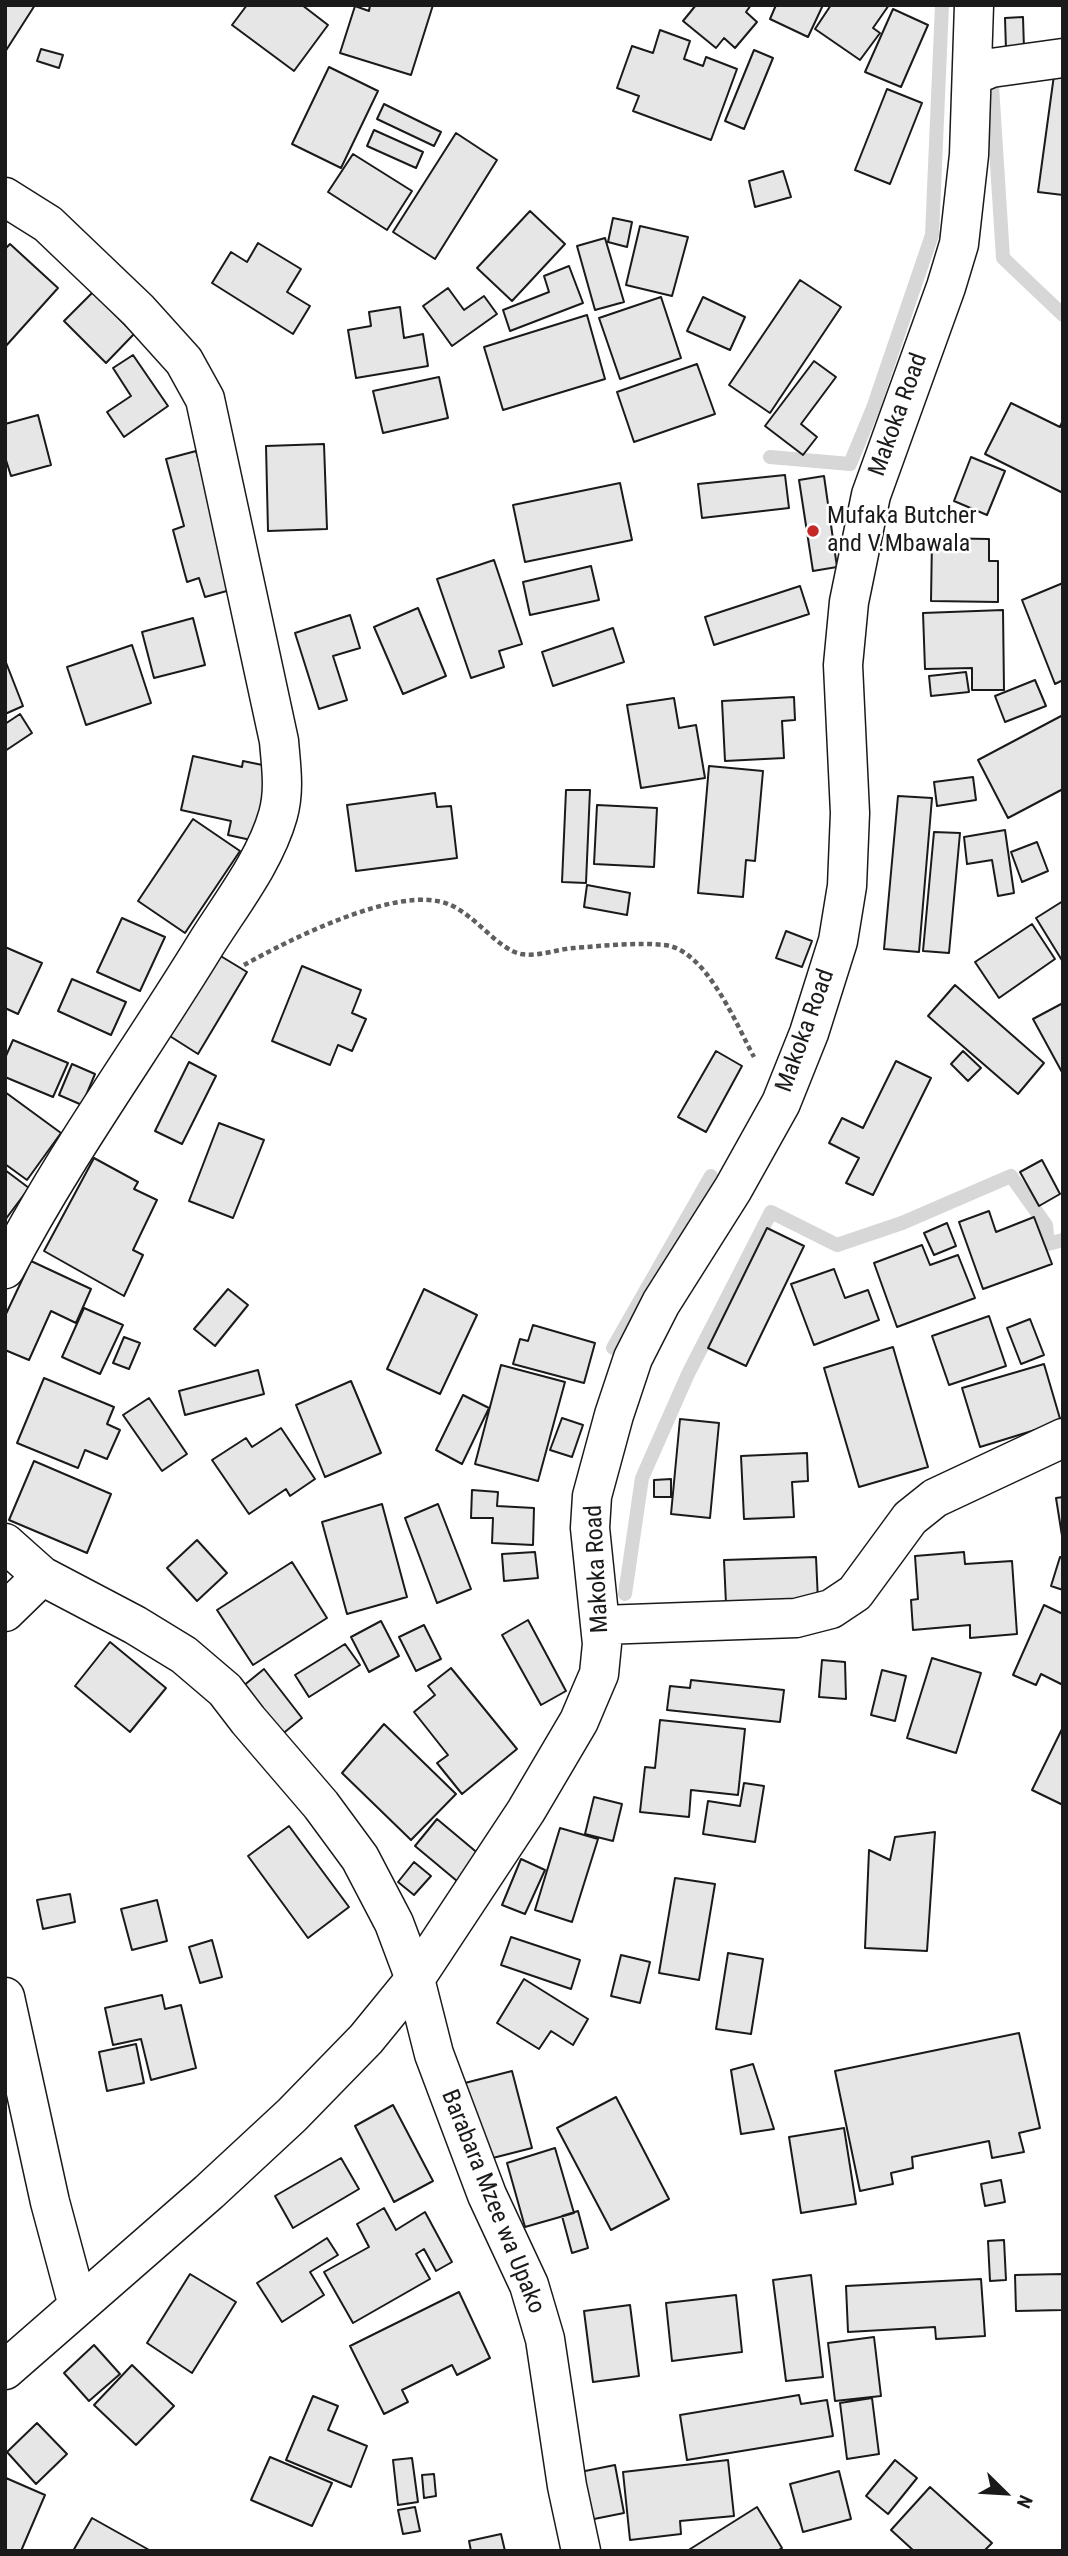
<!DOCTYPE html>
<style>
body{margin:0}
#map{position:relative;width:1068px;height:2556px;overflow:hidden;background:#fff;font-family:"Roboto Condensed",sans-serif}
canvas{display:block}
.frame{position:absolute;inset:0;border:7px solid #1a1a1a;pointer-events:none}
.north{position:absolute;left:970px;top:2458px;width:70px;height:70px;-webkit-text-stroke:5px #fff;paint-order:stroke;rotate:114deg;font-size:19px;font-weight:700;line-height:28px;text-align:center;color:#1a1a1a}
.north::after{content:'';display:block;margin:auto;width:24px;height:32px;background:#1a1a1a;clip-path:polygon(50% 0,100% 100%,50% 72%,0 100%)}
</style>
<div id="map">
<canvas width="1068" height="2556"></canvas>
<div class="frame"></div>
<div class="north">N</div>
</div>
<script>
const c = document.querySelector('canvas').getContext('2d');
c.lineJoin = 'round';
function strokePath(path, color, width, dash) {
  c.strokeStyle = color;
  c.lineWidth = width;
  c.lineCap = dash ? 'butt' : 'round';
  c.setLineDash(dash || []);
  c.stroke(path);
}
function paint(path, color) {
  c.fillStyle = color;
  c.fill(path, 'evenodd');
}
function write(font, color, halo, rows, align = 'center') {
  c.font = font + ' "Roboto Condensed",sans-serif';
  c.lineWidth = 5;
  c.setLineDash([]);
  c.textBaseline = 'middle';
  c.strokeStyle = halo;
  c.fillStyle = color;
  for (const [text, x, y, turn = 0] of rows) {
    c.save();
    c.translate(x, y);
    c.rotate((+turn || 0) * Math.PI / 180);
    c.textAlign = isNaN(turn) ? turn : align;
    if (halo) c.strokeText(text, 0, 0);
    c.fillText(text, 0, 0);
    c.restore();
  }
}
strokePath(new Path2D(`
 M991,70L1003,258L1063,315
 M770,457L850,464L873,408L932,235L942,5
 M613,1348L711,1176
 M625,1594L642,1478L688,1374L771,1212L837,1245L902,1223L1011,1176L1046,1225L1048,1244L1063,1240`), '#d7d7d7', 14);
const building = new Path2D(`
 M5,5H35L5,52Z
 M247,5H302L328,25L294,71L232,25Z
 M370,5H433L411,75L340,53L355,6L369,11Z
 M696,5H751L746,12L757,22L735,48L724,38L716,48L683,21Z
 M776,5H823L808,37L770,19Z
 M831,5H889L873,28L880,33L860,60L815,29Z
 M893,9L928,25L901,87L865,72Z
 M1023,17L1024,49L1006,50L1005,18Z
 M660,30L690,41L684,59L703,66L706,57L737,69L711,140L633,111L639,96L617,88L632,46L653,53Z
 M41,49L63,55L59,68L37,61Z
 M754,50L773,58L744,129L725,121Z
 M329,67L378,91L341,168L292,144Z
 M1054,75L1063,76V195L1038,192Z
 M887,89L922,103L890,184L855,170Z
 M384,104L441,132L434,146L377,119Z
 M374,130L423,152L416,168L367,146Z
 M456,133L497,160L435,259L393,232Z
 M353,154L412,191L387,230L328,192Z
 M783,171L791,197L755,207L749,181Z
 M530,211L565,244L512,301L477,268Z
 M613,218L632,222L627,247L608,242Z
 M640,226L688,237L672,296L626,285Z
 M605,238L624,302L595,310L577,246Z
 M258,243L301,269L287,292L310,306L293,334L212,283L231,252L247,262Z
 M10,244L58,288L5,347V249Z
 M569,266L583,303L510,331L503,310L549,292L544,276Z
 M800,280L841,307L770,413L729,385Z
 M448,288L464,310L484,296L497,314L452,346L423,306Z
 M93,292L134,334L106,363L64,321Z
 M661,297L681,358L620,379L599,318Z
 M703,297L745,317L730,350L687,331Z
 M400,307L404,338L423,334L428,366L356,378L348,330L371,326L369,312Z
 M587,315L605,379L503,410L484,347Z
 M133,355L168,406L124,437L107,412L131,396L113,368Z
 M814,361L836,377L801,424L817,437L803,455L765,426Z
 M697,364L715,414L634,442L617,392Z
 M439,377L448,418L383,433L373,391Z
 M1011,403L1060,427L1063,420V493L985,454Z
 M38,415L51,465L11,476L5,457V424Z
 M324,444L327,529L268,531L266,446Z
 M196,451L234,589L205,597L199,578L187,582L173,530L184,526L166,459Z
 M971,457L1005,471L987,515L954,501Z
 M785,475L789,508L702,518L698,484Z
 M824,476L837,567L813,571L799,480Z
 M620,483L632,540L525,562L513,505Z
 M932,538L989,539V561H998V602L931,601Z
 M494,560L522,644L499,651L504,667L471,678L437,579Z
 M591,566L599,600L530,615L523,582Z
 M1063,583V680L1055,684L1022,600Z
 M800,586L809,614L714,645L705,617Z
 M418,608L446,676L403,694L374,627Z
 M1003,610L1004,690H972V668L925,669L923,613Z
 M350,615L360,648L333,656L347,700L319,709L295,633Z
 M193,618L205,665L154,678L142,632Z
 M613,628L624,662L553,686L542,652Z
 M132,645L151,703L86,725L67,667Z
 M5,660L23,706L5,714Z
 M966,672L969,692L931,696L929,676Z
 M1035,680L1046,706L1005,722L995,696Z
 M794,697L795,720L782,721L784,758L725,761L722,701Z
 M674,698L679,728L696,725L705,778L641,788L627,705Z
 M20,714L32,733L5,751V724Z
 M1063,715V789L1008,818L978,760Z
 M193,756L242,767L243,761L277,768L260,842L228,835L231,821L181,810Z
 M709,766L763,771L755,861L746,860L743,897L698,893Z
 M973,777L976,800L937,806L934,782Z
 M566,790H590L586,883L562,882Z
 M435,793L437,807L451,806L457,858L356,871L347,805Z
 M898,796L932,798L919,952L884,949Z
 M597,805L657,808L654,867L594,864Z
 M193,819L240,851L185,933L138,901Z
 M1005,830L1014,893L998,896L992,860L967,864L964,837Z
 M934,832L960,833L949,953L923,951Z
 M1037,842L1048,871L1022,882L1011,852Z
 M587,885L630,893L627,915L584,907Z
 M1063,901V962L1036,918Z
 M122,918L165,937L140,991L97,972Z
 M1032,924L1055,959L999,998L975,962Z
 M786,931L812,941L802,967L776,958Z
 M5,947L42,963L18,1014L5,1008Z
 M214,952L247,972L198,1054L165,1033Z
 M302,966L361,990L352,1013L366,1019L352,1051L338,1045L330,1065L272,1041Z
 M72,979L126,1002L111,1035L58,1011Z
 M955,985L1044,1063L1018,1094L928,1016Z
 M1063,1003V1074L1033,1019Z
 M13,1040L68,1063L53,1097L5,1077V1058Z
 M716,1051L742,1066L706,1132L678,1117Z
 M963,1051L981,1068L968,1081L951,1064Z
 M896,1061L931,1078L873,1195L846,1183L859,1158L829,1143L842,1118L863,1128Z
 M189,1062L216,1076L182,1144L155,1131Z
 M72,1064L95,1074L82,1105L59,1095Z
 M5,1092L61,1133L27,1180L5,1164Z
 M219,1123L264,1140L233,1218L189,1201Z
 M94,1158L138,1182L134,1189L157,1200L133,1250L143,1255L124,1296L44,1251Z
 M1042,1160L1060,1194L1039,1206L1020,1172Z
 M5,1170L29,1188L5,1220Z
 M989,1211L996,1232L1034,1217L1052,1264L983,1289L959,1222Z
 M947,1223L956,1246L934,1255L924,1233Z
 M767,1228L804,1246L746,1366L708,1348Z
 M922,1245L930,1265L958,1255L975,1298L897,1327L874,1263Z
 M31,1261L91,1289L76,1323L51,1311L29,1360L5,1350V1316Z
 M834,1269L845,1298L868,1290L879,1320L814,1345L791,1284Z
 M228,1289L248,1305L215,1346L194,1329Z
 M424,1289L477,1315L440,1394L387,1369Z
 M84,1308L123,1325L100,1374L62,1357Z
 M989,1316L1006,1366L949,1385L932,1336Z
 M1030,1319L1044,1355L1021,1364L1007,1328Z
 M533,1325L595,1343L584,1383L513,1364L520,1339L528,1341Z
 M124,1337L140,1343L129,1369L113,1363Z
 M893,1347L928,1467L859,1487L824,1368Z
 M1044,1364L1061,1422L980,1447L962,1388Z
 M501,1365L565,1382L538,1481L475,1464Z
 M258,1370L264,1394L185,1415L179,1391Z
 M44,1378L114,1407L107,1424L120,1430L107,1459L85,1450L78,1468L17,1443Z
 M351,1381L381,1453L325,1477L296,1405Z
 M463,1395L489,1408L462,1464L436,1450Z
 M149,1398L187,1454L162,1471L123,1415Z
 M562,1418L583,1425L572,1457L550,1450Z
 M680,1419L719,1423L710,1518L671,1514Z
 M281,1428L315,1479L290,1496L286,1489L249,1514L212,1460L246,1438L252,1447Z
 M807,1453L808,1481L792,1482L794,1517L744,1519L741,1456Z
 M34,1461L111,1494L87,1553L9,1520Z
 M671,1479V1497H654V1480Z
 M472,1490L498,1492L497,1506L534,1508L533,1545L492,1543L493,1518H471Z
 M1063,1497V1542L1056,1498Z
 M382,1504L407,1597L347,1614L322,1522Z
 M438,1504L471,1589L437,1603L405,1518Z
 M197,1540L227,1573L197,1601L167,1568Z
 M535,1552L538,1578L504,1581L502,1554Z
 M964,1552L965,1564L1012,1561L1017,1634L970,1638V1625L913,1630L911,1600L918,1599L915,1556Z
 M816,1557L818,1601L726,1604L724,1560Z
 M1060,1557L1063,1558V1590L1051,1586Z
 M292,1562L327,1618L253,1665L217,1610Z
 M1044,1605L1063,1614V1685L1041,1674L1036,1685L1013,1675Z
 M528,1620L566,1691L541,1705L502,1635Z
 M381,1621L399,1656L369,1672L351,1637Z
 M424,1625L441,1659L416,1671L399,1637Z
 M110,1642L166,1688L130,1732L75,1686Z
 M345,1644L360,1665L309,1697L295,1675Z
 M932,1658L981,1673L956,1753L907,1738Z
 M822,1660L845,1662L846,1699L819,1697Z
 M451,1668L517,1749L462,1794L437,1763L448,1755L414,1712L435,1695L428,1686Z
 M264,1669L302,1718L275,1740L237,1691Z
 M882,1670L906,1676L895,1721L871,1715Z
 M691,1680L784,1690L780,1722L667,1710L670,1686L690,1688Z
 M660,1720L745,1729L738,1795L691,1790L689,1817L640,1812L645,1767L655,1768Z
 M384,1724L456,1794L411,1840L342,1773Z
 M1063,1727V1805L1032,1790Z
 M744,1783L764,1786L755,1842L703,1834L708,1801L740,1806Z
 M594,1797L622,1804L613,1841L585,1834Z
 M437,1819L480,1855L457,1881L415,1846Z
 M289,1826L349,1907L308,1938L248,1856Z
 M560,1828L598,1839L572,1922L535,1910Z
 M935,1832L927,1951L865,1948L869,1850L890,1860L895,1837Z
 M521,1859L545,1870L525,1914L502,1905Z
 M414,1862L431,1876L414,1895L398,1882Z
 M675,1878L715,1884L699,1980L659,1973Z
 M70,1894L75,1922L43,1929L37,1900Z
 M157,1900L167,1941L132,1950L121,1909Z
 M511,1937L580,1960L571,1989L501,1965Z
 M212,1940L222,1977L200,1983L189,1947Z
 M728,1953L763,1959L751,2034L716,2029Z
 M621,1955L650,1962L640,2003L611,1996Z
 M524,1979L588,2019L573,2045L551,2031L539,2049L497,2023Z
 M162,1995L165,2009L181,2005L196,2068L151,2080L141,2039L113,2045L105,2008Z
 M1019,2033L1040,2128L1019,2133L1024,2152L992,2158L989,2141L912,2157L913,2168L891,2173L893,2184L860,2191L835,2071Z
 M136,2044L144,2083L107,2091L99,2052Z
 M753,2064L774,2129L741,2134L731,2070Z
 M512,2071L532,2148L477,2162L457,2085Z
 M616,2097L669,2199L611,2230L557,2128Z
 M393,2105L433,2181L394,2202L355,2126Z
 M844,2128L856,2204L801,2213L789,2137Z
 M555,2148L574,2213L525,2227L507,2163Z
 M341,2158L359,2189L293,2228L275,2196Z
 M1001,2180L1005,2202L985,2206L981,2184Z
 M384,2208L396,2230L425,2212L452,2262L436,2271L424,2249L416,2254L430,2279L353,2323L324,2272L369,2247L357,2224Z
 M578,2211L588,2248L572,2253L562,2216Z
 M327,2238L338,2255L310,2272L324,2295L282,2322L257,2283Z
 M1004,2240L1006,2280L990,2281L988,2241Z
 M190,2274L236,2302L192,2373L147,2343Z
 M1063,2274V2310L1016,2311L1015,2275Z
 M811,2275L823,2377L786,2381L773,2280Z
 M981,2279L985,2336L936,2339L935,2327L848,2332L846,2286Z
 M459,2292L490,2358L457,2375L452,2365L402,2390L408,2402L384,2414L350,2346Z
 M736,2295L742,2352L672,2361L666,2303Z
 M630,2305L639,2376L593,2382L584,2311Z
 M874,2337L881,2396L835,2401L828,2343Z
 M94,2345L120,2374L89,2401L64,2373Z
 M132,2365L174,2406L136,2445L94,2405Z
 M799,2395L801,2404L827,2400L833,2436L687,2460L680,2415Z
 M313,2396L338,2406L328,2430L367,2446L351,2487L286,2460Z
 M872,2398L879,2454L847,2459L840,2403Z
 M37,2423L67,2454L36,2484L7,2452Z
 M270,2457L332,2483L312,2526L251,2500Z
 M412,2458L418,2502L398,2505L393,2460Z
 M728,2460L734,2516L680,2521L681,2534L630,2540L623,2472Z
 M895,2460L917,2478L888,2514L866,2496Z
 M615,2465L624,2513L584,2521L575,2473Z
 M839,2471L851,2519L803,2532L790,2484Z
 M434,2474L436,2496L424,2498L422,2475Z
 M6,2478L45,2495L21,2551H5Z
 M930,2487L992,2543L984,2551H914L891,2530Z
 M415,2507L420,2531L403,2534L398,2510Z
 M757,2507L782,2548L777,2551H687Z
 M92,2518L151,2551H73Z
 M501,2534L505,2551H471L469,2541Z`);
paint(building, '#e6e6e6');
strokePath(building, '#1a1a1a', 2);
const street = new Path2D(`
 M972,76L991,68L1063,58
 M5,197L48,224L138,310L184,361L205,399L279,741C281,766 285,790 278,815C265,861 231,904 206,944C140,1052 64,1156 5,1269
 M5,1543L42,1576L135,1625L184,1655L225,1690L248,1720L321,1805L360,1858L394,1923L415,1979L434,2054L487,2195L529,2285L545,2339L567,2486L581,2551
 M5,1612L42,1576
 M602,1625L796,1618L831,1609L855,1593L910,1518L935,1498L1063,1438
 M5,1997L50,2202L78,2306
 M5,2370L209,2192L292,2115L366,2039L415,1979L526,1811L579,1721L590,1695L599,1674L602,1644L590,1528L592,1496L614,1415L633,1358L661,1303L733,1189L781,1103L809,1033L838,941L847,886L850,813L843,665L849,602L871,495L946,287L959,244L969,155L974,5`);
strokePath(street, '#1a1a1a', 41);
strokePath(new Path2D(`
 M244,965C289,940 398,884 448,904C476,915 497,949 521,954C539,957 557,949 574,948C601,946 638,942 664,945C706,949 736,1024 754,1057`), '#5f5f5f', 4.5, [5, 3.5]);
strokePath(street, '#fff', 38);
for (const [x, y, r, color] of [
 [813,531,7,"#c62828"]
]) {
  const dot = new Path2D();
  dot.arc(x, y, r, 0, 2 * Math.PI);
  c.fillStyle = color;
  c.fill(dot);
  strokePath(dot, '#fff', 2.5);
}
write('24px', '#1a1a1a', '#fff', [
 ["Makoka Road",899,415,-70],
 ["Makoka Road",806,1031,-70],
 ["Makoka Road",598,1569,-93],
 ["Barabara Mzee wa Upako",492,2202,68]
]);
write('24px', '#1a1a1a', '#fff', [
 ["Mufaka Butcher",827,517],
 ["and V.Mbawala",827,545]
], 'left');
</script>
